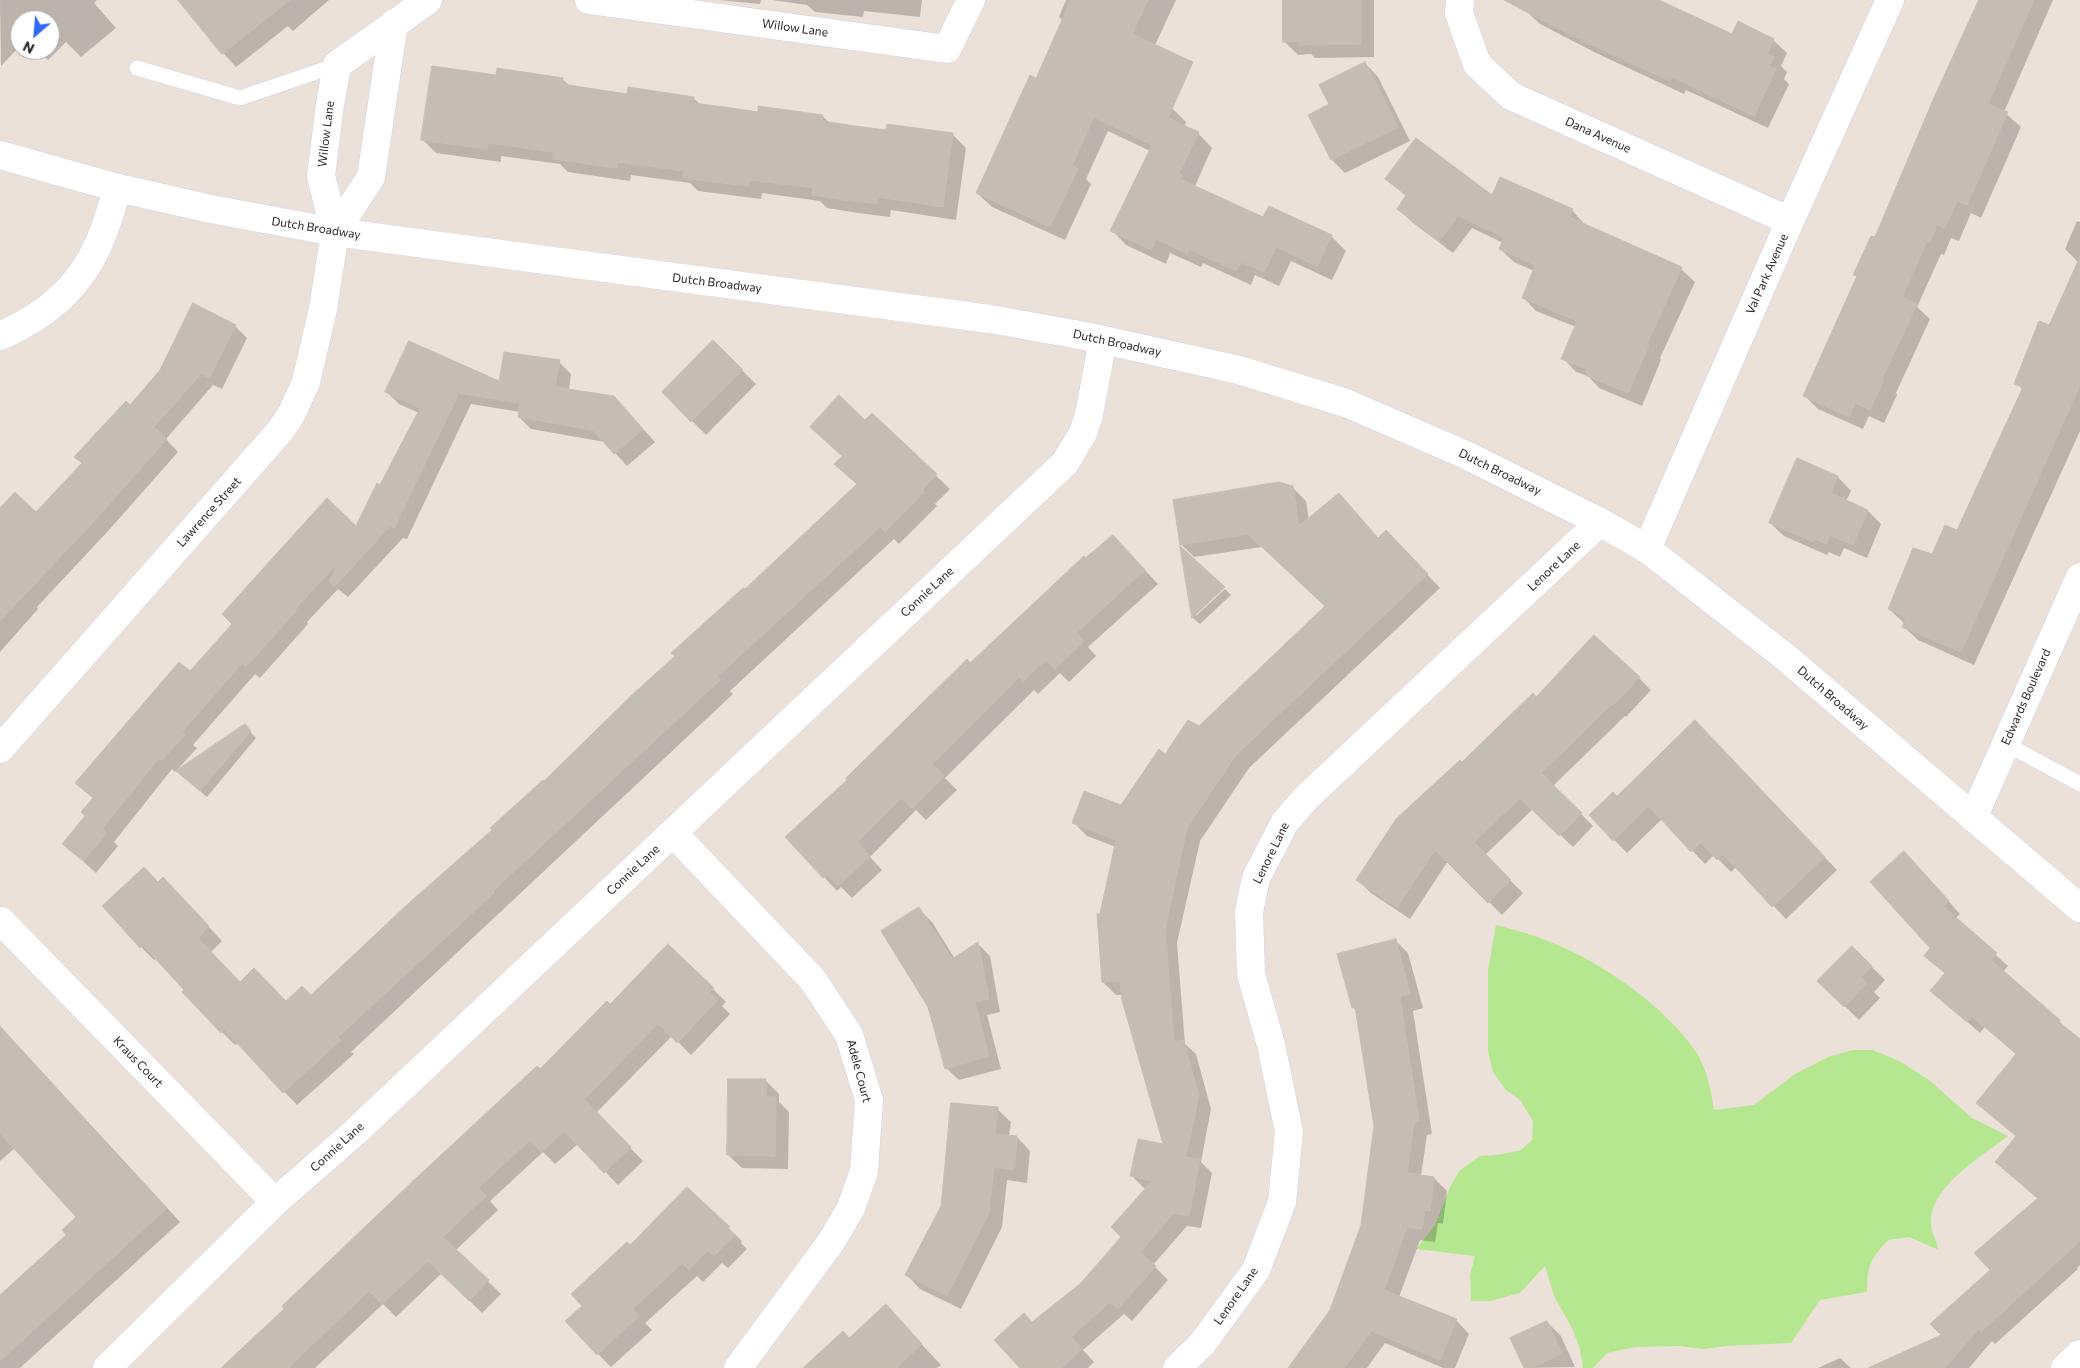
<!DOCTYPE html>
<style>
body{margin:0}
#map{position:relative;width:2080px;height:1368px;overflow:hidden;background:#ece1d8;font-family:Commissioner,sans-serif}
canvas{display:block}
.north{position:absolute;left:10px;top:10px;width:50px;height:50px;box-sizing:border-box;background:#fff;border:1px solid #a9a9a9;border-radius:50%;rotate:207deg;font-size:14px;font-weight:700;line-height:20px;text-align:center;color:#282828}
.north::after{content:'';display:block;margin:auto;width:18px;height:22px;background:#326aff;clip-path:polygon(50% 0,100% 100%,50% 72%,0 100%)}
</style>
<div id="map">
<canvas width="2080" height="1368"></canvas>
<div class="north">N</div>
</div>
<script>
const c = document.querySelector('canvas').getContext('2d');
c.lineJoin = 'round';
function paint(path, color) {
  c.fillStyle = color;
  c.fill(path, 'evenodd');
}
function strokePath(path, color, width, dash) {
  c.strokeStyle = color;
  c.lineWidth = width;
  c.lineCap = dash ? 'butt' : 'round';
  c.setLineDash(dash || []);
  c.stroke(path);
}
function write(font, color, halo, rows, align = 'center') {
  c.font = font + ' Commissioner,sans-serif';
  c.lineWidth = 4;
  c.setLineDash([]);
  c.textBaseline = 'middle';
  c.strokeStyle = halo;
  c.fillStyle = color;
  for (const [text, x, y, turn = 0] of rows) {
    c.save();
    c.translate(x, y);
    c.rotate((+turn || 0) * Math.PI / 180);
    c.textAlign = isNaN(turn) ? turn : align;
    if (halo) c.strokeText(text, 0, 0);
    c.fillText(text, 0, 0);
    c.restore();
  }
}
paint(new Path2D(`
 M1496,925C1510,929 1524,932 1537,937C1592,955 1664,1004 1696,1052C1707,1069 1711,1091 1714,1110L1754,1105L1795,1074L1828,1057L1852,1050H1873L1901,1062L1929,1080L1972,1118L2008,1136C1982,1156 1929,1187 1931,1224C1931,1232 1937,1242 1939,1250L1909,1237L1888,1240C1870,1260 1867,1265 1867,1292L1820,1300L1791,1343L1726,1346L1704,1349L1679,1346L1635,1347L1607,1353L1593,1368H1583L1580,1349L1572,1328L1554,1296L1545,1266L1520,1293L1490,1301H1471L1470,1275L1475,1256L1416,1249L1435,1225L1451,1185L1460,1170L1480,1156L1503,1154L1521,1150L1532,1140L1533,1121L1520,1100L1506,1090L1493,1072L1488,1051V970Z`), '#b5e790');
paint(new Path2D(`
 M0,0H97L94,3L116,28L81,57L66,42L48,60L38,50H50V20H20V46L1,66Z
 M179,0H329L293,31L288,26L236,67L223,53Z
 M719,0H761L760,4Z
 M772,0H922L920,17L864,11L863,17L815,12L807,5Z
 M1066,0H1176L1134,90L1172,108L1186,122L1184,127L1198,133L1212,148L1195,186L1264,219L1331,236L1346,251L1332,280L1291,261L1279,286L1255,275L1251,285L1203,263L1201,267L1170,253L1166,264L1126,245L1112,230L1150,151L1108,131L1086,179L1091,184L1065,240L992,207L977,193L1036,80L1063,21L1059,17Z
 M1284,0H1374V57L1315,58L1311,54L1298,55L1284,41Z
 M1532,0H1641L1732,36L1773,40L1787,53L1781,66L1787,72L1784,79L1789,84L1768,128L1686,90L1684,94L1596,53L1540,24L1526,11Z
 M1980,0H2053L2004,112L2021,127L1981,218L1971,213L1959,241L1951,238L1944,255L1941,254L1917,307L1930,319L1896,393L1897,395L1884,423L1869,416L1863,429L1818,409L1804,395L1857,277L1855,275L1875,239Z
 M1365,63L1378,77L1410,141L1345,173L1332,160L1309,116L1331,105Z
 M497,76L562,79L570,86L628,95L693,98L701,105L759,113L822,116L830,123L887,131L952,134L966,148L956,220L891,210L890,217L858,213L827,208L820,201L762,193L761,199L698,191L690,183L631,175L630,181L568,172L560,164L501,156V162L436,153L423,140Z
 M1387,179L1572,210L1585,225L1681,269L1695,282L1660,358L1661,360L1642,406L1599,388L1588,376L1576,372L1563,358L1576,327L1536,311L1523,297L1534,271L1514,262L1500,249L1503,243L1472,228L1453,253L1412,222L1398,209L1407,197Z
 M2077,221L2080,222V431L1974,665L1918,640L1904,627L1905,624L1889,609L1933,555L1958,532L2023,390L2016,383L2050,327L2079,263L2065,249Z
 M235,326L247,338L222,389L213,385L166,439L178,452L109,530L37,607L38,609L0,652V510L36,513L83,463L130,407Z
 M713,342L756,384L706,435L663,392Z
 M559,362L571,374L569,390L626,410L655,442L627,466L605,442L531,429L519,417L520,412L471,404L407,539L403,538L348,597L338,589L307,622L308,624L260,678L255,674L193,745L197,748L175,772L172,769L114,842L118,846L96,873L64,844L87,816L94,799L77,783L190,673L356,528L381,487L419,413L399,404L387,392L500,383Z
 M872,415L950,489L935,504L937,506L899,544L894,539L730,691L733,694L351,1052L354,1054L297,1105L238,1043L235,1045L222,1032L184,992L185,990L157,958L154,960L141,947L159,883L177,893L222,941L211,952L241,983L286,1002L312,996L544,782L858,485L836,464Z
 M1798,460L1838,477L1851,491L1846,501L1868,511L1881,524L1867,558L1844,548L1840,557L1829,552L1827,555L1784,536L1770,523Z
 M1292,487L1306,501L1309,520L1339,495L1379,539L1399,545L1440,588L1249,768L1200,841L1177,943L1185,1044L1196,1054L1211,1109L1201,1162L1212,1173L1201,1228L1187,1226L1153,1265L1168,1280L1132,1321L1124,1314L1083,1350L1094,1362L1088,1368H1021L1032,1323L1080,1285L1122,1237L1146,1190L1132,1176L1165,1146L1123,995H1116L1103,982L1101,916L1116,847L1087,836L1073,822L1121,806L1166,755L1199,728L1326,607L1262,547L1194,557L1181,544Z
 M1113,536L1158,584L1088,647L1096,656L1069,682L1060,673L1038,694L1034,690L945,778L957,790L926,820L916,810L870,857L882,870L852,898L841,887L837,891L824,877L970,664L1085,559Z
 M1182,549L1196,616L1225,589L1231,595L1200,624L1193,618Z
 M1639,678L1651,690L1626,717L1625,716L1553,786L1593,826L1573,847L1533,809L1485,855L1523,893L1502,915L1448,861L1410,919L1371,893L1358,880L1462,764L1537,699Z
 M245,726L256,738L207,797L178,772Z
 M1708,735L1837,870L1786,919L1736,867L1731,872L1714,855L1705,864L1662,819L1627,853L1590,815Z
 M1916,865L1960,914L1955,919L2008,966L2003,972L2080,1040V1150L2040,1201L1996,1162L2017,1137L1978,1103L2017,1054L1985,1027L1980,1033L1932,991L1946,974L1926,956L1932,948Z
 M919,909L932,922L955,959L978,944L990,956L1000,1012L987,1015L1001,1069L959,1080L946,1068Z
 M1395,940L1408,953L1423,1008L1413,1011L1432,1134L1427,1135L1421,1176L1434,1178L1447,1191L1443,1224L1438,1223L1435,1242L1420,1240L1399,1297L1456,1320L1469,1334L1455,1368H1443L1385,1343L1367,1368H1289L1331,1311L1362,1225L1375,1126L1356,1011L1353,1007Z
 M1852,947L1885,980L1874,992L1880,998L1859,1020L1819,981Z
 M713,989L726,1002L722,1006L730,1014L691,1055L672,1036L596,1113L643,1161L618,1185L578,1144L555,1164L543,1152L490,1201L498,1210L456,1250L501,1294L482,1313L442,1273L396,1317L383,1304L315,1368H223L610,1006Z
 M0,1044L22,1050L180,1222L20,1368H0V1297L68,1235L78,1217L15,1148L0,1161Z
 M765,1080L779,1094V1102L789,1112L788,1169L742,1168L728,1155Z
 M997,1109L1011,1122L1009,1136L1017,1137L1030,1151L1027,1183L1007,1180L1002,1227L961,1309L920,1289L907,1275Z
 M687,1188L742,1241L741,1243L747,1249L728,1268L722,1263L703,1282L697,1276L645,1323L652,1330L611,1367L598,1354L583,1306L630,1246Z
 M2080,1232V1265L2077,1268L2078,1269L1995,1344L1992,1341L1969,1368H1872L1944,1336Z
 M886,1306L941,1365L937,1368H821L849,1339Z
 M1547,1322L1561,1336L1575,1367L1525,1368Z
 M1840,1358L1851,1368H1818Z`), '#0003');
const building = new Path2D(`
 M178,0H290L222,54Z
 M1071,0H1148L1132,34L1193,62L1168,118L1199,132L1179,173L1182,175L1180,179L1263,217L1269,206L1332,235L1317,266L1276,247L1264,272L1241,262L1236,271L1189,249L1187,254L1156,239L1151,250L1110,231L1152,145L1094,117L1072,165L1078,169L1050,227L976,193L1030,75L1036,78Z
 M1283,0H1361V44L1300,45V41L1283,42Z
 M1504,0H1659L1732,34L1738,21L1774,39L1767,54L1774,57L1769,67L1776,69L1754,116L1672,77L1670,81L1581,40Z
 M1979,0H2034L1988,104L2008,112L1967,205L1957,201L1945,228L1937,225L1930,242L1927,241L1902,297L1917,304L1882,379L1884,380L1870,410L1855,403L1849,417L1803,396L1857,276L1853,275L1871,236L1875,237L1933,100Z
 M1365,62L1398,127L1331,160L1308,115L1329,104L1319,85Z
 M432,66L496,75L497,68L563,78L562,84L627,94L628,87L694,97L693,103L724,107L758,112V106L823,115L822,121L855,126L886,130L887,124L953,133L943,207L878,197L877,204L844,200L812,195L813,188L749,180L748,186L683,178L684,171L618,162L617,168L553,159L554,152L488,143L487,149L421,140Z
 M1416,138L1492,195L1500,177L1573,209L1569,217L1682,267L1647,344L1649,345L1628,393L1585,375L1587,369L1561,359L1577,321L1522,298L1535,265L1499,249L1504,237L1458,216L1439,241L1397,209L1406,195L1385,179Z
 M2080,257V385L1961,652L1902,627L1906,618L1888,609L1913,548L1932,554L1945,525L1957,530L2023,387L2014,384L2039,321L2049,325Z
 M193,303L236,325L209,378L201,374L154,427L167,439L97,518L0,621V508L15,492L36,512L82,463L74,457L126,401L130,405L160,370Z
 M713,340L743,370L691,422L662,392Z
 M409,341L499,381L504,352L560,360L555,387L614,396L643,429L614,454L593,430L518,417L520,403L459,393L394,528L390,526L335,586L329,582L336,568L334,567L295,609L297,610L246,667L242,663L182,732L185,735L162,760L159,758L102,829L107,833L83,861L62,844L85,816L81,812L93,798L75,783L179,662L190,671L232,624L222,614L327,498L356,526L377,483L380,485L420,408L385,392Z
 M839,395L865,420L872,413L937,474L922,490L924,492L885,532L880,527L718,676L720,680L493,891L494,893L338,1037L341,1040L283,1093L224,1029L221,1033L182,992L184,990L143,945L140,948L102,906L144,867L158,882L163,877L209,926L198,938L240,982L254,968L286,1001L302,986L311,995L410,902L492,830L490,828L543,780L544,781L633,694L675,656L671,653L743,588L745,589L857,484L834,464L842,456L810,427Z
 M1797,458L1838,476L1831,493L1868,510L1853,545L1830,535L1826,544L1815,539L1814,542L1769,523Z
 M1279,482L1293,486L1299,526L1339,493L1378,538L1386,530L1428,574L1236,755L1187,828L1165,929L1174,1042L1183,1040L1199,1095L1186,1157L1200,1159L1189,1216L1174,1213L1140,1252L1156,1266L1118,1309L1110,1302L1071,1337L1082,1349L1061,1368H1020L994,1340L1024,1313L1032,1322L1080,1284L1121,1237L1111,1227L1152,1181L1130,1176L1138,1139L1163,1144L1122,1000L1120,981L1102,982L1097,914H1100L1116,840L1072,823L1084,791L1121,805L1159,749L1165,754L1188,720L1199,726L1325,606L1248,534L1180,545L1173,500Z
 M1113,535L1145,570L1076,633L1084,641L1055,669L1046,660L1023,681L1019,677L932,764L944,776L912,808L902,798L857,842L870,856L838,886L827,874L823,878L785,837L847,780L846,778L967,659L970,663L1084,556L1085,558Z
 M1180,546L1225,587L1192,618Z
 M1594,635L1640,677L1613,705L1612,704L1541,773L1582,813L1559,836L1520,798L1474,842L1511,880L1488,903L1435,850L1397,907L1356,880L1396,819L1460,760L1462,762L1533,693L1536,697Z
 M1695,720L1825,857L1772,907L1723,854L1717,860L1701,842L1691,852L1649,806L1613,841L1589,815L1613,792L1617,796Z
 M245,724L251,731L200,791L176,771Z
 M1904,851L1949,901L1943,906L1997,953L1991,960L2060,1020L2059,1022L2080,1039V1241L1981,1332L1978,1329L1945,1368H1868L1941,1335L1930,1324L1990,1270L1974,1253L2038,1198L1995,1162L2016,1136L1976,1103L2016,1054L1972,1016L1967,1022L1930,991L1945,973L1924,956L1930,948L1870,882Z
 M919,907L952,959L978,942L989,999L975,1002L989,1056L945,1069L928,1007L881,931Z
 M1396,939L1410,994L1400,997L1419,1121L1414,1122L1407,1173L1434,1177L1430,1211L1425,1210L1422,1229L1407,1227L1384,1290L1457,1319L1440,1360L1371,1331L1344,1368H1288L1330,1310L1361,1225L1374,1126L1355,1007L1352,1008L1337,954Z
 M668,944L714,988L709,992L718,1000L677,1043L658,1024L584,1099L631,1147L604,1173L564,1131L541,1152L530,1140L478,1188L486,1196L443,1237L489,1280L469,1301L428,1261L382,1304L369,1291L288,1368H221L284,1309L282,1306L413,1181L537,1066L540,1069L607,1001L610,1004Z
 M1852,946L1872,966L1861,977L1867,983L1844,1007L1817,981Z
 M0,1026L129,1169L130,1168L167,1208L0,1361V1295L66,1235L62,1230L76,1217L0,1133Z
 M728,1079H766V1097H776L775,1156L727,1155Z
 M951,1103L998,1107L995,1134L1017,1136L1014,1170L994,1167L989,1213L947,1296L905,1275L941,1206Z
 M687,1187L730,1227L728,1228L735,1235L714,1256L708,1250L689,1270L682,1263L633,1309L639,1316L597,1355L565,1321L582,1306L571,1294L627,1242L630,1245Z
 M886,1304L922,1344L896,1368H803L843,1331L849,1338Z
 M1547,1321L1562,1354L1530,1368H1524L1510,1338Z`);
paint(building, '#c3bdb4');
strokePath(building, '#c7beb2', 1);
const lane = new Path2D(`
 M137,68L240,98L337,65
 M2006,744L2080,784`);
const street = new Path2D(`
 M589,0L947,49L971,0
 M1460,0L1459,13L1477,64L1511,96L1790,221
 M335,232L371,177L394,23
 M0,336C45,316 79,289 99,243C107,225 112,206 118,188
 M1647,549L1790,221L1890,0
 M0,749L280,431L291,415L306,382L323,309L335,232L321,176L330,105L337,65L428,0
 M1973,818L2080,577
 M673,833L813,980L849,1035L869,1100L864,1171L851,1208L831,1242L738,1368
 M1,921L275,1202
 M107,1368L275,1202L354,1133L1065,463L1083,433L1089,415L1103,340
 M1177,1368L1202,1344L1256,1270L1282,1202L1289,1132L1271,1045L1251,974L1249,911L1256,878L1285,822L1306,798L1600,522
 M2065,1368L2080,1354`);
const secondary = new Path2D(`
 M0,155L118,188L211,209L335,232L990,319L1085,336L1239,370L1346,403L1466,455L1600,522L1647,549L1784,656L2080,908`);
strokePath(lane, '#cdd3e3', 16);
strokePath(street, '#cdd3e3', 29);
strokePath(secondary, '#cdd3e3', 29);
strokePath(lane, '#fff', 15);
strokePath(street, '#fff', 28);
strokePath(secondary, '#fff', 28);
write('12px', '#282828', '#fff', [
 ["Willow Lane",795,28,8],
 ["Willow Lane",326,134,-83],
 ["Dana Avenue",1598,135,24],
 ["Dutch Broadway",316,228,9],
 ["Val Park Avenue",1767,274,-66],
 ["Dutch Broadway",717,283,7],
 ["Dutch Broadway",1117,343,12],
 ["Dutch Broadway",1500,472,26],
 ["Lawrence Street",209,512,-48],
 ["Lenore Lane",1554,566,-43],
 ["Connie Lane",927,592,-43],
 ["Edwards Boulevard",2026,697,-66],
 ["Dutch Broadway",1833,698,41],
 ["Lenore Lane",1271,853,-64],
 ["Connie Lane",633,870,-43],
 ["Kraus Court",138,1062,46],
 ["Adele Court",859,1071,75],
 ["Connie Lane",337,1147,-42],
 ["Lenore Lane",1236,1296,-55]
]);
</script>
